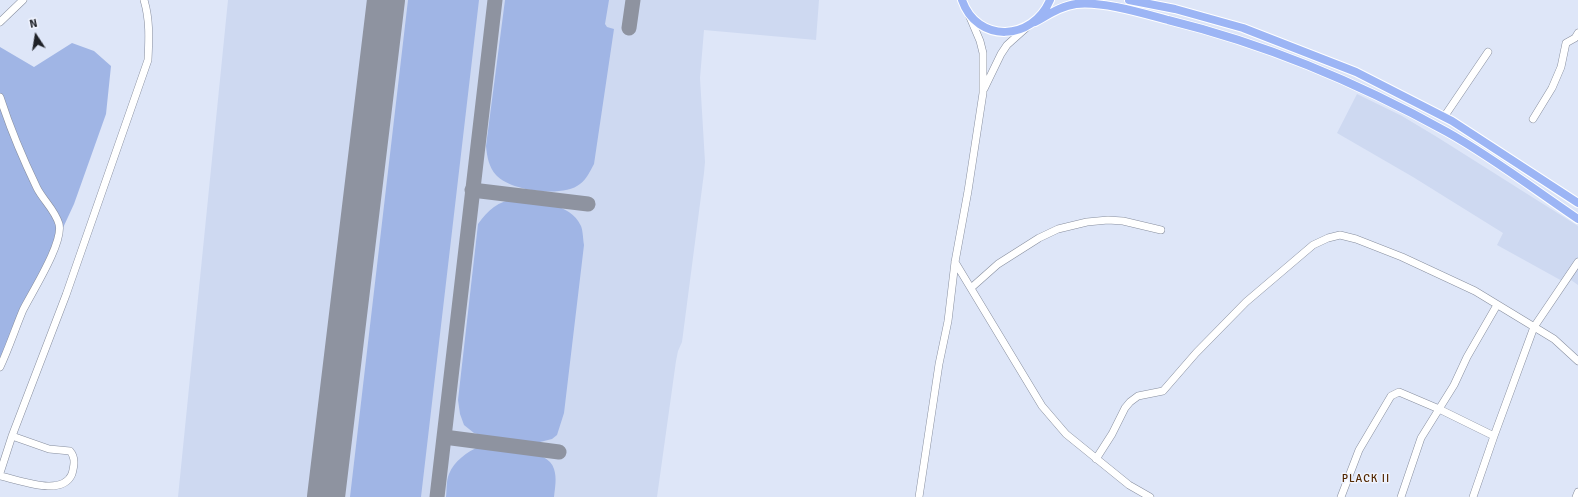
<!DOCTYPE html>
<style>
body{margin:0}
#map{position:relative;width:1578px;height:497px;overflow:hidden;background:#dee6f8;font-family:Signika,sans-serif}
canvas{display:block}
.north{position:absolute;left:16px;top:16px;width:40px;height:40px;-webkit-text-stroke:3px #eff3fe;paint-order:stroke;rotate:348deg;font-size:11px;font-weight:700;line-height:16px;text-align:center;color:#1f2228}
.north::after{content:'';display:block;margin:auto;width:14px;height:18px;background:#1f2228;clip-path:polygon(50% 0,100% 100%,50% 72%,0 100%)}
</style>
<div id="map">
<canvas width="1578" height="497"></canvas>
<div class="north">N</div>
</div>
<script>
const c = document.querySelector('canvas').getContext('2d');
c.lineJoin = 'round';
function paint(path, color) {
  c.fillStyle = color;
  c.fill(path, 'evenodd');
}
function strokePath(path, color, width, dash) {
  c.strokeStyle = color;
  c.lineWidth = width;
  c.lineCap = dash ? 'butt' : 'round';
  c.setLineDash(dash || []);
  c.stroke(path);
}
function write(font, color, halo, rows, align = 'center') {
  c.font = font + ' Signika,sans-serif';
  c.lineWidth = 3;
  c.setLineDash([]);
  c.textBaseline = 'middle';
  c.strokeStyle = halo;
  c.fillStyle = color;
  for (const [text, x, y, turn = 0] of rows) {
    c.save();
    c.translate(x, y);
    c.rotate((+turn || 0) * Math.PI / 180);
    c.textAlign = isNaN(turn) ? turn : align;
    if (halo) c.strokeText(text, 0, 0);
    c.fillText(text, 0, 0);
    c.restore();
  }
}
paint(new Path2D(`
 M228,0H819L816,40L704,30L700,78L705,162L704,173L682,342L678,351L676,361L657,497H178Z
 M1357,94L1402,116L1437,137L1578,226V285L1564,275V282L1497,245L1503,233L1413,177L1337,133Z`), '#ced9f1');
paint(new Path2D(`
 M408,0H479L421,497H350Z
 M505,0H609L605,24L607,27L614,29L594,164C590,171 587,179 580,184C563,198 510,191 496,175C489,167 487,157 486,146Z
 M72,43L94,51L111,66L106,114L74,204L0,364V47L34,67Z
 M516,199C538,203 570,202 581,226C583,231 583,239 584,245L564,413L557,435L552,439L536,443L484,436L474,433L464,425L460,414L458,400L478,224C488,210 498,201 516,199Z
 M480,446C498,448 549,448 554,469C557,478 555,488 554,497H446C447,490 446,481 449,474C454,461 467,452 480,446Z`), '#a0b5e5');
strokePath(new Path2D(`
 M629,28L633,0
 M472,190L588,204
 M444,437L559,452
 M437,497L495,0`), '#8e93a0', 15);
strokePath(new Path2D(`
 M326,497L386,0`), '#8e93a0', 38);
const minor = new Path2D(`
 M0,22L23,0
 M984,89L1001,54L1007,45L1026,28
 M0,97C10,128 23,159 37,188C43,200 55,210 59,224C64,242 32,292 23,310C15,329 9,348 0,367
 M1444,117L1488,52
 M1533,119L1552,88L1561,67L1566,43L1575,38L1578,33
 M955,262L1042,406L1066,434L1129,485L1150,497
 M971,288L998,264L1039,238L1058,229L1087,222L1108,220L1123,221L1161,230
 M1096,459L1112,434L1125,408L1130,402L1138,396L1163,391L1196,353L1246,302L1313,245L1328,238L1340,235L1356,239L1402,257L1475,291L1554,339L1578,361
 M0,473L12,436L66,295L148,60C149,39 150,20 144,0
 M0,476C23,481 62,497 72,474C74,466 76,458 70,451L49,449L12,436
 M919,497L939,364L948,321L955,262L968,191L983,93V53L980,41L969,15
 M1341,497L1359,450L1391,396L1399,392L1439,409L1494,436
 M1401,497L1421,438L1454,385L1467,357L1497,305
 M1473,497L1494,436L1534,327L1578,262
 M1576,497L1578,492`);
const major = new Path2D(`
 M962,0C977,44 1033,41 1050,0
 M1129,0L1175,9L1243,28L1356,72L1452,121L1578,203
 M1035,22C1048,15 1061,6 1076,4C1102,1 1142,13 1168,20C1266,44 1359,83 1447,132C1492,157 1535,190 1578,219`);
strokePath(minor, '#878e9e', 8);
strokePath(major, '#fff', 10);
strokePath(minor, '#fff', 7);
strokePath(major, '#9cb5f5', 8);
c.letterSpacing = '1px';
write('11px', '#522700', '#eff3fe', [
 ["PLACK II",1366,479]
]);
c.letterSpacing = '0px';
</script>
